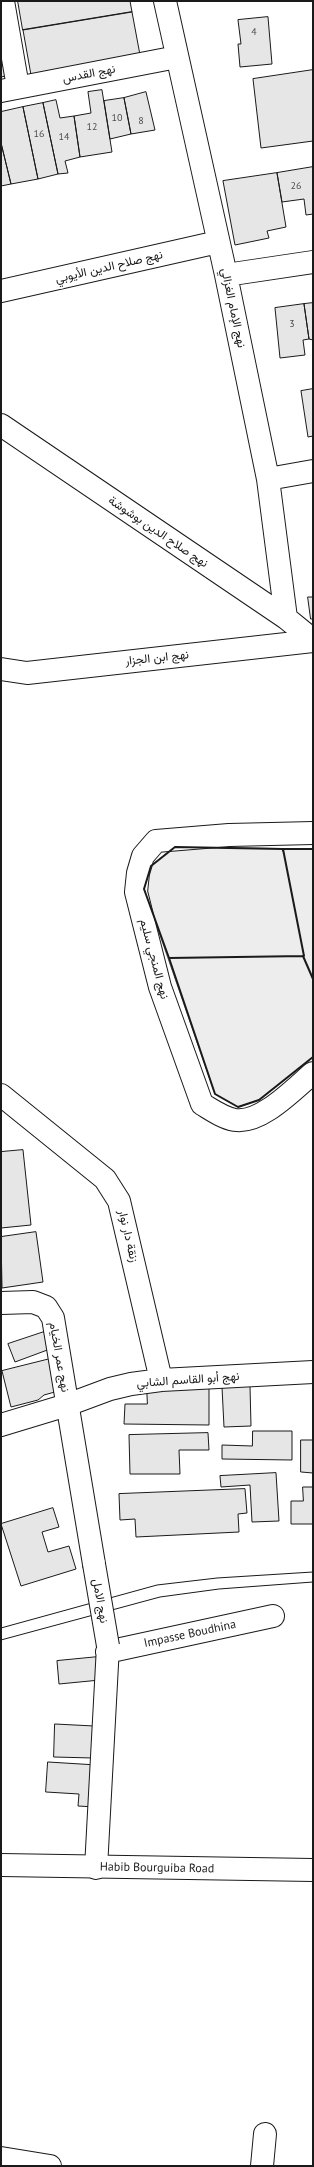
<!DOCTYPE html>
<meta charset="utf-8">
<style>
body{margin:0}
#map{position:relative;width:314px;height:2167px;overflow:hidden;background:#fff;font-family:"PT Sans",sans-serif}
canvas{display:block}
.frame{position:absolute;inset:0;border:2px solid #1a1a1a;pointer-events:none}
</style>
<div id="map">
<canvas width="314" height="2167"></canvas>
<div class="frame"></div>
</div>
<script>
const c = document.querySelector('canvas').getContext('2d');
c.lineJoin = 'round';
function paint(path, color) {
  c.fillStyle = color;
  c.fill(path, 'evenodd');
}
function strokePath(path, color, width, dash) {
  c.strokeStyle = color;
  c.lineWidth = width;
  c.lineCap = dash ? 'butt' : 'round';
  c.setLineDash(dash || []);
  c.stroke(path);
}
function write(font, color, halo, rows, align = 'center') {
  c.font = font + ' "PT Sans",Vazirmatn,sans-serif';
  c.lineWidth = 3;
  c.setLineDash([]);
  c.textBaseline = 'middle';
  c.strokeStyle = halo;
  c.fillStyle = color;
  for (const [text, x, y, turn = 0] of rows) {
    c.save();
    c.translate(x, y);
    c.rotate((+turn || 0) * Math.PI / 180);
    c.textAlign = isNaN(turn) ? turn : align;
    if (halo) c.strokeText(text, 0, 0);
    c.fillText(text, 0, 0);
    c.restore();
  }
}
const built = new Path2D(`
 M175,847L313,849V1057L259,1100L238,1107L215,1094L144,889L151,866Z`);
paint(built, '#ededed');
strokePath(built, '#6a6a6a', 1);
const building = new Path2D(`
 M18,1H130L132,12L23,30Z
 M132,12L140,55L31,75L23,30Z
 M268,17L272,64L240,67L238,44H241L238,20Z
 M1,28L10,75L1,77Z
 M313,70V141L261,148L253,79Z
 M102,90L112,152L80,157L74,116L91,113L88,92Z
 M146,92L155,130L131,134L124,98Z
 M124,98L131,134L110,139L104,101Z
 M56,100L60,118L74,116L80,157L65,161L68,173L58,174L43,103Z
 M43,103L58,174L38,179L23,107Z
 M23,107L38,179L11,184L1,143V112Z
 M1,143L11,184L1,186Z
 M313,167V214L306,215L304,199L282,202L277,173Z
 M277,173L286,227L267,231L269,238L235,245L223,181Z
 M313,303V340L309,339L304,304Z
 M304,304L309,339L303,340L305,355L280,358L275,308Z
 M313,389V436L308,437L301,391Z
 M308,597H313V619H311Z
 M23,1150L31,1225L1,1228V1152Z
 M36,1232L43,1282L2,1288L1,1237Z
 M44,1332L50,1349L15,1362L8,1344Z
 M54,1358L62,1390L44,1395L38,1400L11,1407L2,1371Z
 M250,1386L251,1426L224,1427L222,1387Z
 M147,1387L209,1388V1425L124,1424L125,1404H147Z
 M253,1431H292V1460L222,1459V1445L252,1446Z
 M208,1433L209,1450H179L180,1474H130L129,1435Z
 M301,1440H313V1473L301,1472Z
 M276,1473L279,1521L252,1522L250,1485L221,1487L220,1476Z
 M303,1487H313V1524H291V1501H303Z
 M245,1489L247,1513L238,1514L239,1532L136,1537L135,1519L120,1520L119,1494Z
 M53,1508L59,1527L42,1532L48,1552L69,1546L76,1569L21,1586L1,1524Z
 M98,1657L100,1680L59,1684L57,1661Z
 M55,1724L94,1726L93,1758L54,1757Z
 M48,1762L97,1765L95,1807L78,1806L79,1794L46,1792Z`);
paint(building, '#e6e6e6');
strokePath(building, '#1a1a1a', 1);
const minor = new Path2D(`
 M3,1L18,87
 M165,1L226,275L268,479L286,618
 M1,91L177,57
 M226,275L313,262
 M1,291L218,242
 M1,425L286,618L313,640
 M268,479L313,471
 M1,669L27,673L313,641
 M313,833L229,835L156,841L143,856L138,873L136,892L160,987L202,1104C212,1110 223,1118 235,1120C261,1124 294,1089 313,1073
 M1,1095L105,1179L119,1201L161,1380
 M1,1303L33,1302L46,1307L53,1318L94,1564
 M1,1425L67,1405L110,1389L131,1384L161,1380L313,1372
 M107,1652L273,1616
 M96,1868L108,1646
 M1,2158L50,2166
 M262,2166L265,2134`);
const secondary = new Path2D(`
 M1,1865L313,1870`);
strokePath(minor, '#1a1a1a', 24);
strokePath(secondary, '#1a1a1a', 24);
strokePath(minor, '#fff', 22);
strokePath(secondary, '#fff', 22);
strokePath(new Path2D(`
 M1,1628L157,1585L217,1578L313,1572
 M1,1640L160,1597L219,1589L313,1582`), '#1a1a1a', 1);
const minorBridge = new Path2D(`
 M94,1564L108,1646`);
strokePath(minorBridge, '#1a1a1a', 24, []);
strokePath(minorBridge, '#fff', 22);
strokePath(new Path2D(`
 M175,847L283,849L304,956L169,958L144,889L151,866Z
 M283,851V849H313
 M303,956L313,979
 M169,958L215,1094L238,1107L259,1100L313,1057`), '#1a1a1a', 2);
write('10px', '#4d4d4d', null, [
 ["4",254,32],
 ["10",117,118],
 ["8",141,121],
 ["12",92,127],
 ["16",39,134],
 ["14",64,137],
 ["26",296,186],
 ["3",292,324]
]);
write('12px', '#1a1a1a', '#fff', [
 ["نهج القدس",89,74,-11],
 ["نهج صلاح الدين الأيوبي",109,267,-13],
 ["نهج الإمام الغزالي",233,308,78],
 ["نهج صلاح الدين بوشوشة",158,532,34],
 ["نهج ابن الجزار",157,658,-6],
 ["نهج المنجي سليم",154,959,75],
 ["زنقة دار نوار",128,1236,77],
 ["نهج عمر الخيام",59,1357,80],
 ["نهج أبو القاسم الشابي",188,1380,-4],
 ["نهج الامل",100,1601,80],
 ["Impasse Boudhina",190,1634,-12],
 ["Habib Bourguiba Road",157,1868,1]
]);
</script>
